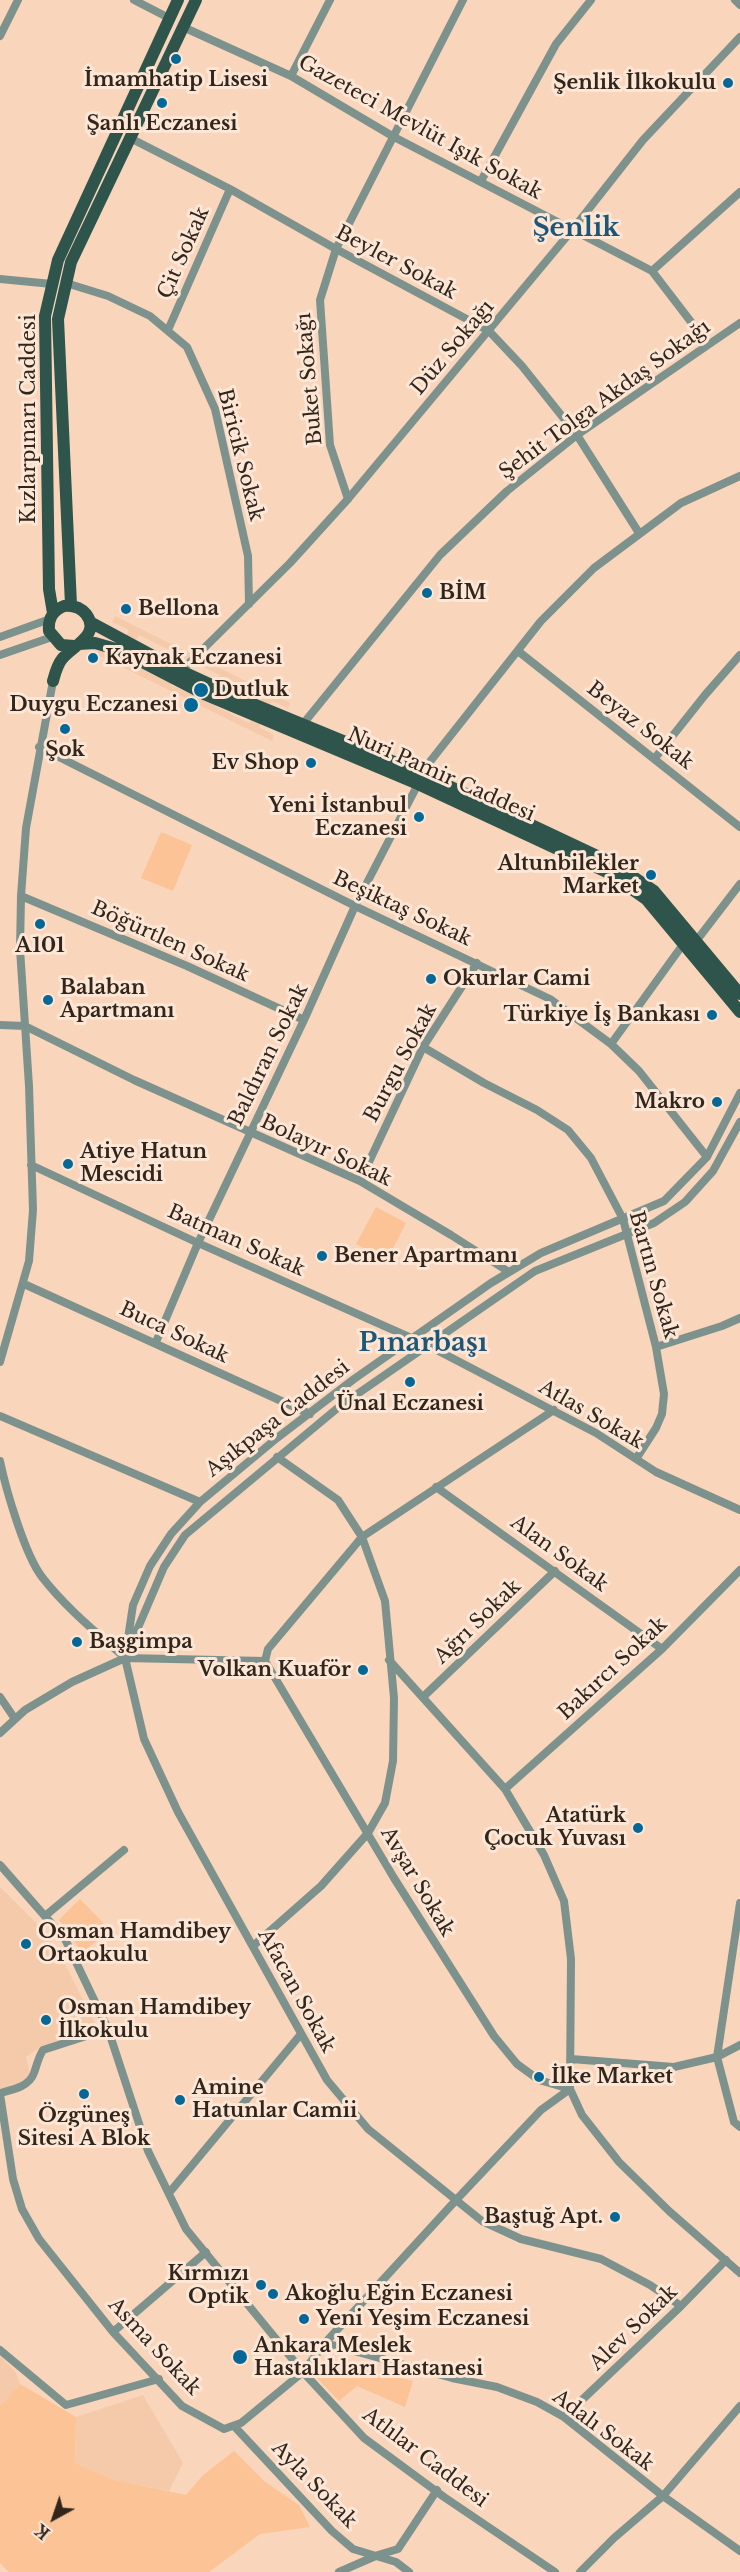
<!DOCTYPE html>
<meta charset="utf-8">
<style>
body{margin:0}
#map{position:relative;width:740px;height:2572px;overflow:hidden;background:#f9d5bb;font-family:"Libre Baskerville",serif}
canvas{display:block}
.north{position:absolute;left:24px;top:2488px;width:60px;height:60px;-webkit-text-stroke:4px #fce6d6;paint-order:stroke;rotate:220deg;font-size:16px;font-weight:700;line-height:24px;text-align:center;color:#32251b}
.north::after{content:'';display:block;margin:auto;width:21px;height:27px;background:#32251b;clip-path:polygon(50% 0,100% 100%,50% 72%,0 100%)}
</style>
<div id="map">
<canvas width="740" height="2572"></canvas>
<div class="north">K</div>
</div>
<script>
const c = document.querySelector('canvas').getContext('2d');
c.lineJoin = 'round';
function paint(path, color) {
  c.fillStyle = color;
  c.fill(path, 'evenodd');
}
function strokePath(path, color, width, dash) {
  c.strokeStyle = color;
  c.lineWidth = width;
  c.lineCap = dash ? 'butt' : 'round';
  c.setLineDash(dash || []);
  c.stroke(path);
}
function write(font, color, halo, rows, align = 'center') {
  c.font = font + ' "Libre Baskerville",serif';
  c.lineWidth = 6;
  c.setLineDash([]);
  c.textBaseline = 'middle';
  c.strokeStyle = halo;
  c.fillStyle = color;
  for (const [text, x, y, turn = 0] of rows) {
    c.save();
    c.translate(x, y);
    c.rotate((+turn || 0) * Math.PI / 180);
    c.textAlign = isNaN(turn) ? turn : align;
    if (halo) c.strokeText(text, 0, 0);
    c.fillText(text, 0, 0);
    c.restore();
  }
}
paint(new Path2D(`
 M115,616L290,703L288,708L272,701L259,727L274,735L272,741L96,654L99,649L116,656L129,630L112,622ZM139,635L175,653L162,679L126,661ZM185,658L219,675L206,701L171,685ZM229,679L262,696L249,723L215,706Z
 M0,1887L45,1932L61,1956L97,2028L36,2050L26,2057L30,2074L20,2085L0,2090Z
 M0,2356L15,2371L20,2384L0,2406Z
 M143,2395L183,2463L169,2491L115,2480L75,2463L76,2417Z`), '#f5caab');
paint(new Path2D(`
 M161,832L192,845L173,891L141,878Z
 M376,1207L406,1223L387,1260L356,1244Z
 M80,1899L111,1931L82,1952L59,1920Z
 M329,2359L413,2381L405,2407L357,2386L339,2401L315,2376Z
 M20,2384L76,2417L75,2463L115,2480L186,2495L203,2475L234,2451L264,2481L299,2505L310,2527L260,2534L209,2572H9L0,2563V2406Z`), '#fcc397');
strokePath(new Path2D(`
 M134,0L169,18
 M735,0L740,5
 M183,27L291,76L394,137L652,271L708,344
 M0,36L18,0
 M291,76L330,0
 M130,138L230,189L336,249L489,331L522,366L577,435L639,533
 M481,181L556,44L591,0
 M652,271L740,192
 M0,279L52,284
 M66,283L108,296L150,316L187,347L215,409L248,556L249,604
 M168,330L230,189
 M348,499L330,445L320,300L336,249L463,0
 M0,637L50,619
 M518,651L740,827
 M0,655L52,637
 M181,671L290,563L348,499L573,229L643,140L740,37
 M303,724L440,555L507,491L577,435L740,323
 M39,747L355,906L550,999L611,1044L639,1071L707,1157
 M655,758L705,695L740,655
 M421,773L541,621L594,568L681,503L740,476
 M21,896L187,966L304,1020
 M697,940L740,884
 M0,1025L25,1026L134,1080L360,1181L451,1235L509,1272
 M611,1044L684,943
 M423,1047L484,1083L537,1110L568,1130L591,1158L623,1219L656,1347L664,1394L662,1414L656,1428L636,1459
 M740,1093L707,1157L664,1201L541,1253L491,1283L354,1379L277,1438L200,1502L171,1534L150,1566L133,1605L125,1658L164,1567L185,1535L340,1406L535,1271L654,1223L685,1202L713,1171L740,1122
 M31,1165L198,1243L427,1345L596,1433L656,1472L740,1510
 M360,1181L423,1047L477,963
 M24,1284L310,1414
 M156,1342L198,1243L304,1020L355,906L418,784
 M656,1347L722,1326L740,1318
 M0,1362L29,1261L33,1210L29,1086L20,949L21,896L26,828L53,681
 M0,1416L200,1502
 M0,1461C6,1490 25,1555 42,1577C66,1608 96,1632 125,1658
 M436,1487L662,1649
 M125,1658L144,1739L178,1812L327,2080L368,2129L482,2221L521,2239L601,2259L650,2285L681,2306
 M389,1660L505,1789L544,1855L564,1901L571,1959L570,2089L582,2115L619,2162L669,2211L740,2273
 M265,1661L268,1649L362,1537L554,1410
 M0,1697L15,1719
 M423,1697L555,1571
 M0,1733L25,1710L72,1682L125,1658L265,1661L394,1878L494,2036L517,2064L539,2080L570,2089
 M505,1789L662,1649L740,1570
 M0,1865L65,1939L108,2029L148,2151L186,2229L303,2372L364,2438L444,2497L555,2572
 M740,1903L717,2057L734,2122L740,2127
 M45,1916L124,1850
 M253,1946L321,1886L368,1833L385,1803L393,1761L394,1698L385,1601L362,1537L338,1500L277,1457
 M571,2059L674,2067L717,2057L740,2045
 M0,2093C12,2090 29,2087 34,2073C37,2065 38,2058 43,2050L108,2029
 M0,2094L13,2179L22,2209L39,2239L113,2332L182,2406L224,2429L241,2423L303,2372L325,2343L457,2199L541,2110L570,2089
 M169,2193L301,2034
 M113,2332L206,2252
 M325,2343L452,2378L497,2387L537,2402L564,2417L663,2496L740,2551
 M0,2350L66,2405L159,2379
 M564,2417L681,2306L726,2260
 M234,2426L332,2531L353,2549L396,2562L409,2572
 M339,2572L378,2555L398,2549L437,2490
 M580,2572L614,2538L663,2496L740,2406`), '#7e928d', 8);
strokePath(new Path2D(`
 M71,605L58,319L71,262L196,0
 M53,613L49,589L45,316L58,260L178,0
 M90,622L181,671L246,701L421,773L614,864L654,891L740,994
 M79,644L95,643L119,650L204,694L418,784L609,873L646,899L740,1012
 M53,681C55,674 57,665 62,659C72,646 102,635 86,614C80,607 73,605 64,606C52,611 48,619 49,631L61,645L74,646`), '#2e544c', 12);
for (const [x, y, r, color] of [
 [176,59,6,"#056796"],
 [728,83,6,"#056796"],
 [162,103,6,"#056796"],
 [427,593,6,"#056796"],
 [126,609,6,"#056796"],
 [93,658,6,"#056796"],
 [201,690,8,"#056796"],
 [191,705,8,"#056796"],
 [65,729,6,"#056796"],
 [311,763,6,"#056796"],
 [419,817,6,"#056796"],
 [651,875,6,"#056796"],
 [40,924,6,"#056796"],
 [431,979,6,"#056796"],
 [48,1000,6,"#056796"],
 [712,1015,6,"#056796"],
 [717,1102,6,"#056796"],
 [68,1164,6,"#056796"],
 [322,1256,6,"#056796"],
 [410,1382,6,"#056796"],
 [77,1642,6,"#056796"],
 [363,1670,6,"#056796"],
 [638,1828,6,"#056796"],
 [26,1944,6,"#056796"],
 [46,2020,6,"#056796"],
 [539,2077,6,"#056796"],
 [84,2094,6,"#056796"],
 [180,2100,6,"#056796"],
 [615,2217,6,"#056796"],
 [261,2285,6,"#056796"],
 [273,2294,6,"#056796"],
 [304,2319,6,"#056796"],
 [240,2357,8,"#056796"]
]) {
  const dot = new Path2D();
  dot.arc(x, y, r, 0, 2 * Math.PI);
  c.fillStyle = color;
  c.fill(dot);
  strokePath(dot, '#fce6d6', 2);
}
write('bold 20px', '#32251b', '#fce6d6', [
 ["İmamhatip Lisesi",176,80,"center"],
 ["Şenlik İlkokulu",716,83,"right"],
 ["Şanlı Eczanesi",162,124,"center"],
 ["BİM",439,593],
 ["Bellona",138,609],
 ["Kaynak Eczanesi",105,658],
 ["Dutluk",214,690],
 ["Duygu Eczanesi",178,705,"right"],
 ["Şok",65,750,"center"],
 ["Ev Shop",299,763,"right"],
 ["Yeni İstanbul",407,806,"right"],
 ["Eczanesi",407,829,"right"],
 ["Altunbilekler",639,864,"right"],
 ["Market",639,887,"right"],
 ["A101",40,946,"center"],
 ["Okurlar Cami",443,979],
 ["Balaban",60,988],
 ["Apartmanı",60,1011],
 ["Türkiye İş Bankası",700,1015,"right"],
 ["Makro",705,1102,"right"],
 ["Atiye Hatun",80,1152],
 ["Mescidi",80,1175],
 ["Bener Apartmanı",334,1256],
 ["Ünal Eczanesi",410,1404,"center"],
 ["Başgimpa",89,1642],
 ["Volkan Kuaför",351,1670,"right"],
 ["Atatürk",626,1816,"right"],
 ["Çocuk Yuvası",626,1839,"right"],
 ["Osman Hamdibey",38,1932],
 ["Ortaokulu",38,1955],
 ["Osman Hamdibey",58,2008],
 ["İlkokulu",58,2031],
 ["İlke Market",551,2077],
 ["Amine",192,2088],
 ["Hatunlar Camii",192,2111],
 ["Özgüneş",84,2116,"center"],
 ["Sitesi A Blok",84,2139,"center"],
 ["Baştuğ Apt.",603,2217,"right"],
 ["Kırmızı",249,2274,"right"],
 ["Optik",249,2297,"right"],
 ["Akoğlu Eğin Eczanesi",285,2294],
 ["Yeni Yeşim Eczanesi",316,2319],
 ["Ankara Meslek",254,2346],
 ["Hastalıkları Hastanesi",254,2369]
], 'left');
write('20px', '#32251b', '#fce6d6', [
 ["Gazeteci Mevlüt Işık Sokak",420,128,29],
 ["Çit Sokak",184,253,-66],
 ["Beyler Sokak",396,263,28],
 ["Düz Sokağı",453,348,-50],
 ["Buket Sokağı",310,379,-95],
 ["Şehit Tolga Akdaş Sokağı",605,400,-36],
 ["Kızlarpınarı Caddesi",29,419,-90],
 ["Biricik Sokak",240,455,76],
 ["Beyaz Sokak",640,726,38],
 ["Nuri Pamir Caddesi",441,775,24],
 ["Beşiktaş Sokak",402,909,25],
 ["Böğürtlen Sokak",170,942,24],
 ["Baldıran Sokak",269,1055,-64],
 ["Burgu Sokak",401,1063,-62],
 ["Bolayır Sokak",326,1151,25],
 ["Batman Sokak",236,1241,24],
 ["Bartın Sokak",653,1275,74],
 ["Buca Sokak",174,1333,25],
 ["Atlas Sokak",591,1415,30],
 ["Aşıkpaşa Caddesi",278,1419,-38],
 ["Alan Sokak",559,1554,36],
 ["Ağrı Sokak",478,1622,-44],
 ["Bakırcı Sokak",613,1669,-43],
 ["Avşar Sokak",417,1882,59],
 ["Afacan Sokak",296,1991,61],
 ["Alev Sokak",634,2328,-44],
 ["Asma Sokak",154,2347,47],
 ["Adalı Sokak",603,2431,37],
 ["Atlılar Caddesi",425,2458,37],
 ["Ayla Sokak",314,2485,46]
]);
write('bold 26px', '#1e5678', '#fce6d6', [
 ["Şenlik",576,229],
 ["Pınarbaşı",423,1344]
]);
</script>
